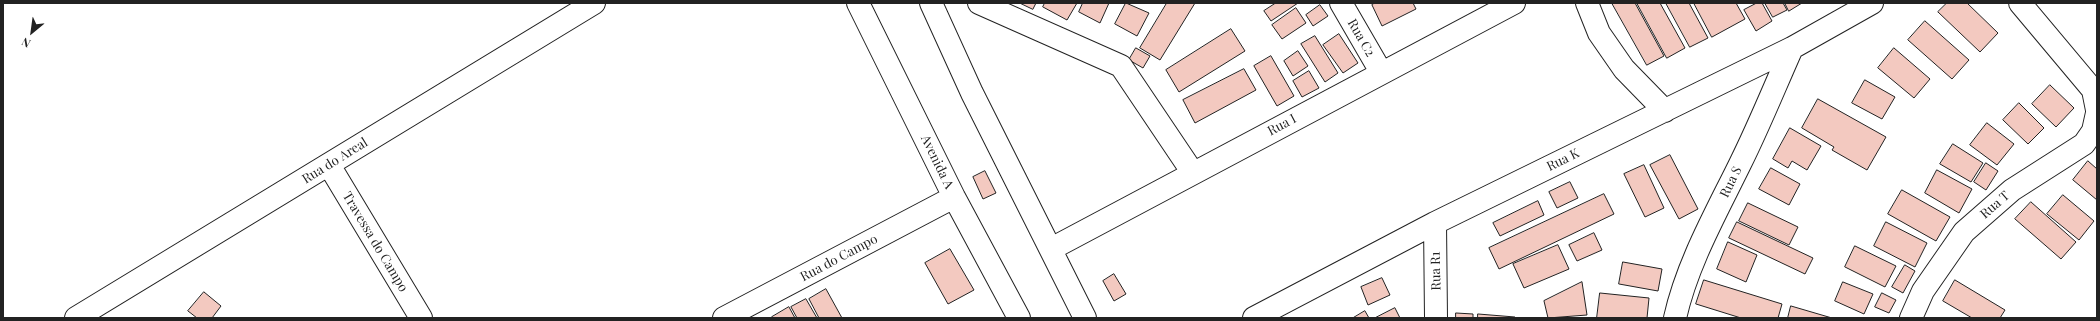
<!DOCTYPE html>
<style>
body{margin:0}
#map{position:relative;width:2100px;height:321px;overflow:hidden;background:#fff;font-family:"Playfair Display",serif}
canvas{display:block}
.frame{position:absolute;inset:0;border:4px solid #222;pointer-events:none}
.north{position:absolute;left:12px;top:12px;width:40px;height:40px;-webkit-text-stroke:3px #fff;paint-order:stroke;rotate:209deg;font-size:11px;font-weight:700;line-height:16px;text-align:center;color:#222}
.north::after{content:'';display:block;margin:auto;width:14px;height:18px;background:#222;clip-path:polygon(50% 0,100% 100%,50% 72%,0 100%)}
</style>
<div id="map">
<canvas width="2100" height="321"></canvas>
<div class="frame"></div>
<div class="north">N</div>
</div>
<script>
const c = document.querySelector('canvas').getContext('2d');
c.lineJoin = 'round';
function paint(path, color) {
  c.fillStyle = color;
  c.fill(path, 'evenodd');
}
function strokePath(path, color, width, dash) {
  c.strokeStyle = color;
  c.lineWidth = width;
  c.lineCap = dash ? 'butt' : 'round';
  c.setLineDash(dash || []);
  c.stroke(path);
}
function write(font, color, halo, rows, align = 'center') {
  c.font = font + ' "Playfair Display",serif';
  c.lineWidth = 3;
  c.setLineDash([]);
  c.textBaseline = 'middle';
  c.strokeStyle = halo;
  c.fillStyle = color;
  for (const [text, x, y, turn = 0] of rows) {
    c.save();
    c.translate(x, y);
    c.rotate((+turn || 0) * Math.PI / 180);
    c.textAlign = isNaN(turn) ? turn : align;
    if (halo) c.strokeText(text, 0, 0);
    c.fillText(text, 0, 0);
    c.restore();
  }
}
const building = new Path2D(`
 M1020,3H1036L1033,9Z
 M1045,3H1077L1067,20L1043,7Z
 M1083,3H1109L1100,23L1079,12Z
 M1126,3L1149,13L1137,36L1115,24Z
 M1167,3H1195L1160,60L1140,48Z
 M1276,3H1298L1271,21L1264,11Z
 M1375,3H1413L1416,9L1382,26L1372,5Z
 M1612,3H1635L1664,56L1647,65Z
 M1637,3H1660L1685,48L1667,58Z
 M1666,3H1689L1708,38L1690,47Z
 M1694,3H1736L1745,19L1712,37Z
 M1757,3H1762L1772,21L1756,31L1744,10Z
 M1765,3H1783L1787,10L1773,17Z
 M1785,3H1802L1789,11Z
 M1947,3H1967L1998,33L1980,52L1938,12Z
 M1320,5L1328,16L1313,26L1306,15Z
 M1296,8L1306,23L1282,39L1272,25Z
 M1925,21L1969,60L1952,79L1908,40Z
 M1231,29L1245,51L1179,92L1166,70Z
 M1339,34L1358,63L1343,73L1323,45Z
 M1315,36L1338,73L1325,82L1301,44Z
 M1136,48L1150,56L1143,68L1129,60Z
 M1894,48L1930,79L1914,98L1878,68Z
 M1298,51L1308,66L1293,76L1284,61Z
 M1271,56L1294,96L1277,106L1254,66Z
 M1244,69L1256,90L1195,123L1183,100Z
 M1309,71L1319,88L1302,97L1293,81Z
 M1865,80L1895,97L1882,119L1852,103Z
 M2050,85L2074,108L2056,127L2032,104Z
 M1818,99L1886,137L1867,170L1832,150L1834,147L1802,128Z
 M2019,103L2044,128L2028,144L2003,120Z
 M1987,123L2014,144L1997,165L1970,145Z
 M1790,128L1821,146L1807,170L1792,161L1788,168L1773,159Z
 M1953,144L1983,163L1971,182L1940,164Z
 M1670,155L1698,209L1679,219L1650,165Z
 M2088,161L2097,169V200L2073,180Z
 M1986,163L1998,171L1986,190L1974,182Z
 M1644,165L1664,208L1645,217L1624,174Z
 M1771,168L1800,184L1789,205L1759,189Z
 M1937,170L1972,189L1959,213L1925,193Z
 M985,171L996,193L983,199L973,177Z
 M1570,182L1578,198L1557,208L1549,192Z
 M1902,190L1950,217L1936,241L1888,214Z
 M1604,194L1614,214L1499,269L1489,248Z
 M2063,195L2094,221L2079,240L2047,214Z
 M1538,201L1544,215L1500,236L1493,223Z
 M2031,202L2076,242L2061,259L2015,219Z
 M1748,203L1798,227L1789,245L1739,221Z
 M1737,222L1813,258L1805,274L1729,238Z
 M1886,222L1927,243L1915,267L1874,246Z
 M1594,233L1602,250L1577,261L1569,245Z
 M1728,242L1757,255L1746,282L1717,269Z
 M1558,245L1569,269L1524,288L1513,264Z
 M1855,246L1896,266L1885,287L1845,267Z
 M950,249L974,290L948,304L925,263Z
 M1623,262L1662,269L1658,291L1619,284Z
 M1905,265L1915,271L1903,293L1892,287Z
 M1114,274L1126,294L1114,301L1103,281Z
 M1382,278L1390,295L1368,305L1361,287Z
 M1704,280L1782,304L1778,318H1741L1696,304Z
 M1955,280L2005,310L2000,318H1972L1943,301Z
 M1582,282L1587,315L1548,318L1544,301Z
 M1843,282L1873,294L1864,314L1835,301Z
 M826,289L842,318H819L809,299Z
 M204,292L221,306L212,318H197L188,311Z
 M1600,293L1649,298L1647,318H1597Z
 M1882,293L1896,300L1889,313L1875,307Z
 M806,299L817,318H797L791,307Z
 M1791,306L1832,318H1788Z
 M789,307L795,318H773L772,317Z
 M1395,308L1400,318H1375Z
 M1365,311L1369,318H1353Z
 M1456,313L1473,314V318H1456Z
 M1478,314L1515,317V318H1478Z`);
paint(building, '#f3c9c0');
strokePath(building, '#222', 1);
const minor = new Path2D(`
 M858,3L954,197L1019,318
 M931,3L972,93L1085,318
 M979,3L1121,66L1193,173
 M1341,3L1381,72
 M1587,3L1599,33L1624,69L1665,111
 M2020,3L2093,90L2097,110
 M329,165L421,318
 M1435,223L1436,318
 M1051,249L1514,3
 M76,318L594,3
 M724,318L954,197
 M1254,318L1435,223L1792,48L1872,3
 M1675,318C1687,264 1716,213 1740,164C1759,126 1775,86 1792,48
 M1911,318L1923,291L1964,232L2012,190L2084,144L2093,131L2097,113`);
strokePath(minor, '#222', 24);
strokePath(minor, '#fff', 22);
write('13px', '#222', '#fff', [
 ["Rua C2",1361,38,60],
 ["Rua I",1282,125,-28],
 ["Rua K",1563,160,-26],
 ["Rua do Areal",335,161,-32],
 ["Avenida A",937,162,64],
 ["Rua S",1731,182,-64],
 ["Rua T",1995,205,-41],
 ["Travessa do Campo",375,242,59],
 ["Rua do Campo",839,258,-28],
 ["Rua R1",1436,271,-91]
]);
</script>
